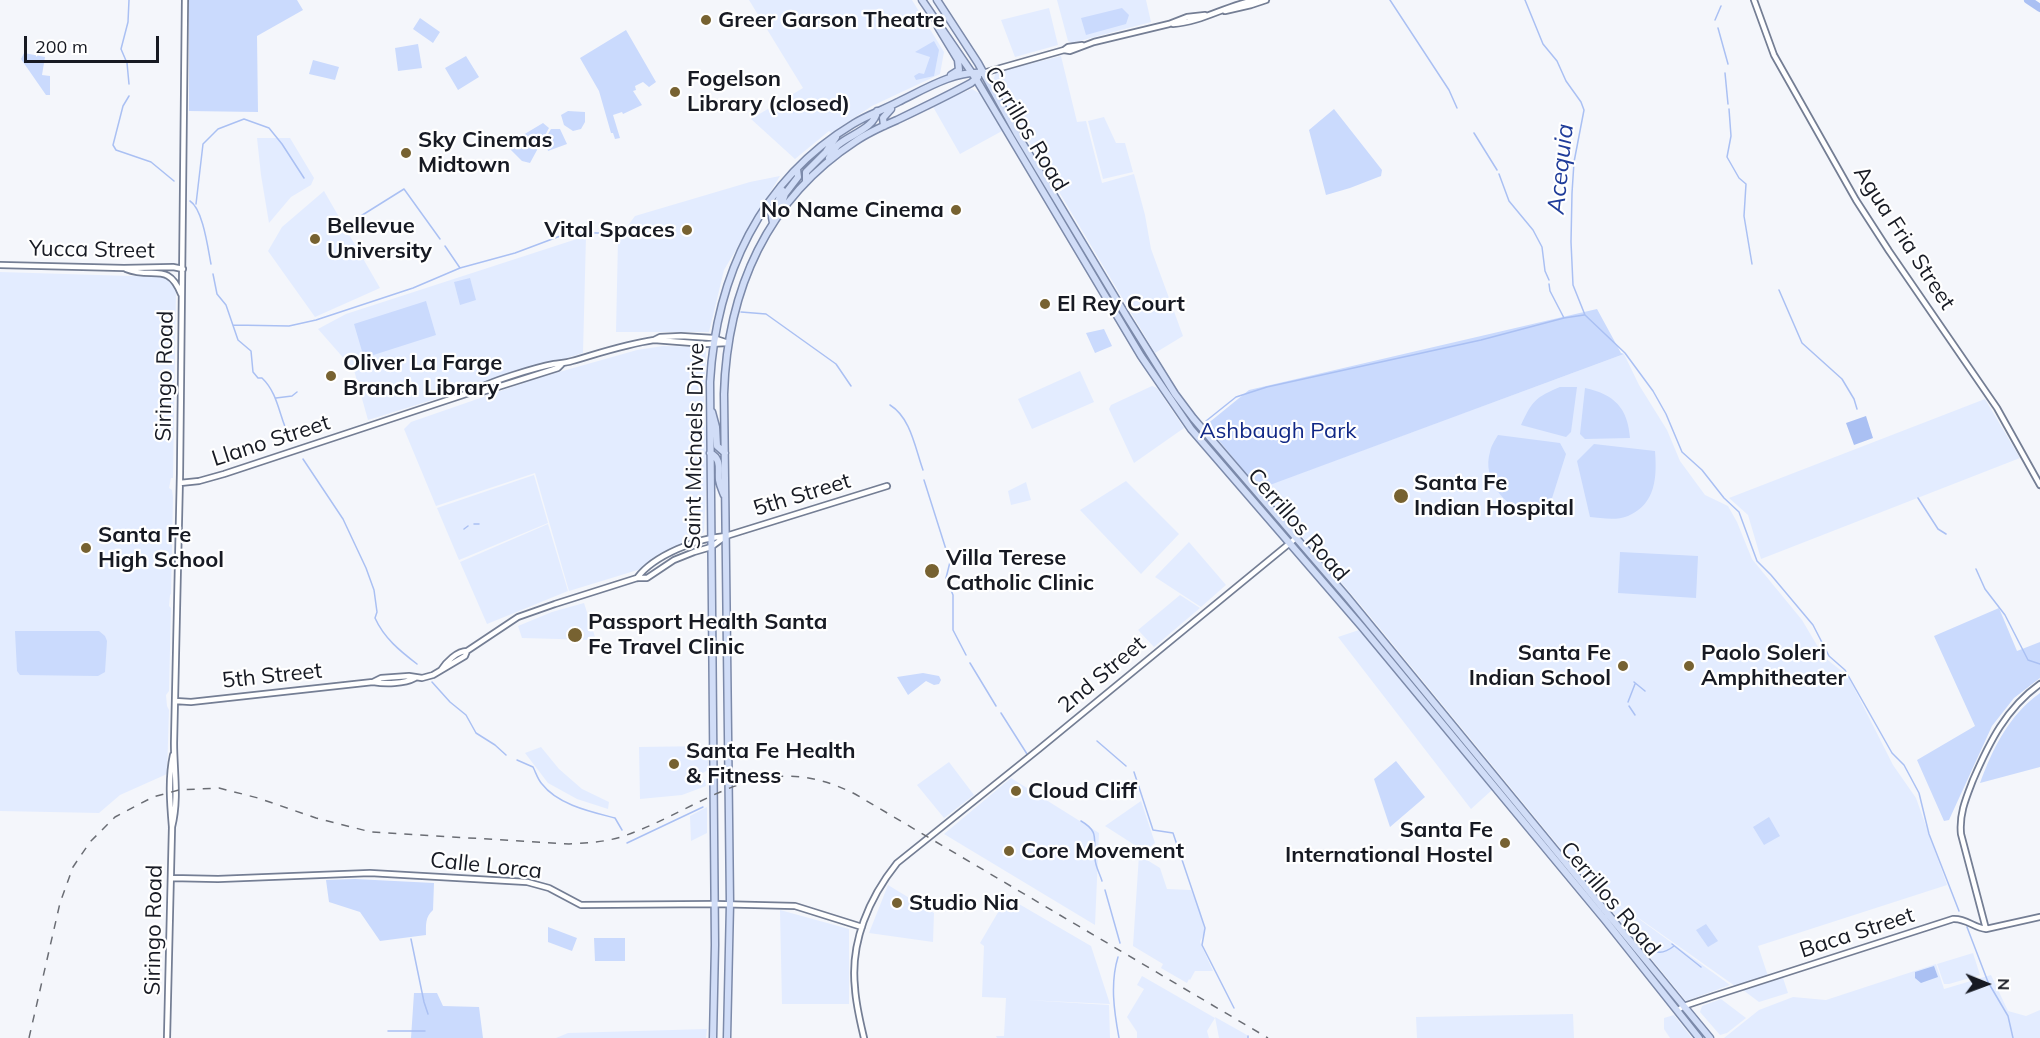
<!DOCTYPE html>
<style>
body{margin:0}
#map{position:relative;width:2040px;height:1038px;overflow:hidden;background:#f4f6fb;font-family:Mulish,sans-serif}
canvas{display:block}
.north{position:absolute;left:1956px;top:954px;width:60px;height:60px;-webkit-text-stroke:4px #fff;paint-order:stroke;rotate:91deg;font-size:16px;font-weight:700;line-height:24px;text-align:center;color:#171a23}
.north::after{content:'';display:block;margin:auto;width:21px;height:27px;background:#171a23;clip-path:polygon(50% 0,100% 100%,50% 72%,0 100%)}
.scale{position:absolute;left:24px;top:36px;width:135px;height:27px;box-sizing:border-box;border:3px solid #171a23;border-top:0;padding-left:8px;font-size:18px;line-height:21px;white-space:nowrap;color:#171a23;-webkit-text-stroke:4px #fff;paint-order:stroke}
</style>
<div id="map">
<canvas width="2040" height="1038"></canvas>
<div class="north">N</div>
<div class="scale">200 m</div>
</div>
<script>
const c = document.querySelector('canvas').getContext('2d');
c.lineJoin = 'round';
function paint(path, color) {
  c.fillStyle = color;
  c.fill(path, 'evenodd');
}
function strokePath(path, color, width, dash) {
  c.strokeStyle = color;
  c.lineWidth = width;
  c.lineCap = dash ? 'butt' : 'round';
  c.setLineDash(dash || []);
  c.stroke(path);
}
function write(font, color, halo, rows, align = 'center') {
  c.font = font + ' Mulish,sans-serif';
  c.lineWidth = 4.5;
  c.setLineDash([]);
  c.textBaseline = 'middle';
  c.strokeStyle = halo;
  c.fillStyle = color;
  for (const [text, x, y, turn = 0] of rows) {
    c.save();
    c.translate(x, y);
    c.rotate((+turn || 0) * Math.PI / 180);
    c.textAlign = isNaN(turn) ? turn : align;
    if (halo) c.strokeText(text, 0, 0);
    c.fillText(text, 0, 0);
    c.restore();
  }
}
paint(new Path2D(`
 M749,0H912L944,52L940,74L872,106L831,133L829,131L795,159L751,119L803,88Z
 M1057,0H1146L1151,22L1072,43L1068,41Z
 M1049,8L1058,45L1015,57L1001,20Z
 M1061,56L1077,122L1086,121L1102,183L1134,174L1145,215L1151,249L1183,336L1155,353L993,81L996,72Z
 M972,89L979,93L1002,131L960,154L932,105Z
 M1104,117L1116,143H1125L1133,172L1103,179L1088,121Z
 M257,138H290L314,178L311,185L291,197L269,223L261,175Z
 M780,176L724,270L709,332H616L618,239L635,216L750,182Z
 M324,191L380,288L315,317L268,251L282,227Z
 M586,236L583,353L368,420L354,370L318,329L346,314Z
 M0,272L164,277L172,281L176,288L173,478H171L169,488L172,490L173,497L171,594L170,595L169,606L171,608L169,691L166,695L167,706L169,710L167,774L120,795L99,813L0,811Z
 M663,346L706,347L704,416L708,449L704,532L641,569L569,591L535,473L436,506L404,429L411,422L538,378L637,350Z
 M1624,354L1639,385L1667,430L1680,461L1705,495L1728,506L1737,522L1752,559L1802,620L1824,657L1848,676L1893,765L1916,798L1947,885L1758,946L1768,976L1735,986L1606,895L1730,985L1686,1001L1359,603L1260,488Z
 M1080,371L1094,402L1032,429L1018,399Z
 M1152,386L1157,388L1184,428L1134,463L1109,409L1111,405Z
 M1985,399L2020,458L1761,559L1748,515L1729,498Z
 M534,475L548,523L459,560L437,508Z
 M1126,481L1179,534L1141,574L1080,510Z
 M1026,482L1031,500L1011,505L1008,491Z
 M548,524L568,591L487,624L460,562Z
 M1189,542L1226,585L1201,607L1155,577Z
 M1180,595L1200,608L1154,647L1138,630Z
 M584,603L596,640L522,638L518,626L552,612Z
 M1359,630L1492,790L1471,809L1338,637Z
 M708,746V770L701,774V779L705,780L706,786L682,795L640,799L639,747Z
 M541,747L559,769L582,789L609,802L608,809L577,799L548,783L525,753Z
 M949,762L974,795L944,818L917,785Z
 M1011,778L1099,833L1095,925L944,834Z
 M1141,801L1155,843L1144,851L1105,826Z
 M707,807V833L691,841L690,816Z
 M1139,855L1160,868L1167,889L1191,890L1200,910L1205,931L1200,942L1213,971H1195L1190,980L1189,979L1187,983L1161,968L1163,964L1133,946Z
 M888,885L934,913L933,942L869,933Z
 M1007,897L1091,946L1110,1004L1026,1000L1109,1005L1110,1038H997L996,1036H1004L1006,998L982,997L984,946L980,943Z
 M780,910L849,929V1004H782Z
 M1973,953L1980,975L1949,984H1944L1937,964Z
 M1936,964L1944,989L1991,975L2008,1011L2026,1016L2040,1010V1038H1724L1759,1010L1793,997L1826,1000Z
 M1142,976L1215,1018L1207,1031L1209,1038H1137V1032L1127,1017L1144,989L1137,985Z
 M1783,978L1788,993L1759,1002L1743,990Z
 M1721,999L1746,1018L1727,1033L1720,1035L1700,1012L1702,1006Z
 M1573,1014L1574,1038H1417L1416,1017Z
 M1674,1015L1692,1038H1670L1664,1029V1018Z
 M1215,1017L1247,1035L1248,1038H1219Z
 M707,1029L706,1038H556L568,1033Z`), '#e3ecff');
paint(new Path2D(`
 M189,0H297L303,10L257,36L258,112L189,111Z
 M1122,8L1129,15L1126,24L1086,35L1081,18Z
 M420,18L440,32L433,43L413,29Z
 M626,30L656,82L649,87L643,82L635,86L636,90L633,91L642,105L623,114L622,112L613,115L620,138L615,139L613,133H611L599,91L580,58Z
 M934,41L939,50L934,76L916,80L914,76L919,73L924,74L930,57L915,52Z
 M418,44L422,68L398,71L395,48Z
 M24,53L45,57L42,75L50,76V95H46L21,59Z
 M466,56L479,77L458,90L445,68Z
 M313,60L339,67L335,80L309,74Z
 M1334,109L1382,170L1381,176L1350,188L1326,195L1309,130Z
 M568,111L585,112V122L581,129L573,131L564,125L561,115Z
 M543,123L549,128L530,163L522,161L508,147V144Z
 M551,129H560L567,144L548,151L545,139Z
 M470,278L476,300L460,305L454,282Z
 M426,301L436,335L364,358L354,324Z
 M1597,309L1621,353L1624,354L1259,489L1206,425L1249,390Z
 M1104,329L1112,346L1095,353L1086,333Z
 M1560,387H1577L1571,432L1566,437L1521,425C1532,401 1536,397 1560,387Z
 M1585,388C1614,394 1628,408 1630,438L1585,439L1580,434Z
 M1498,435L1560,443L1566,454L1547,514C1541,514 1533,515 1528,513C1503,506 1482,478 1490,452C1491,446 1495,440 1498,435Z
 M1594,444L1655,451C1657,477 1656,504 1628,516C1616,521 1601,518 1590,517L1577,461Z
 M1620,552L1698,556L1696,598L1618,593Z
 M1999,608L2017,651L2040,642V678L2014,698L1992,726L1949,820L1944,821L1917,760L1975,726L1934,636Z
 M15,631H99L105,636L107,641L105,672L98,676L20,675L17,671Z
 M923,673L939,676L941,680L939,684L934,685L926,681L908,695L897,677Z
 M2040,693V767L1980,783C1993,748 2009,715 2040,693Z
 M1396,761L1425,797L1390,827L1374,779Z
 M1769,817L1780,836L1764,845L1753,827Z
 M355,879L434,883L433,910C425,917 426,925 426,935L380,941L360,912L329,902L326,880Z
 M1706,924L1718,941L1708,947L1696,930Z
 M548,927L577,938L572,951L548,942Z
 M594,938H625V961H595Z
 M414,993H437L443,1006L479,1007L483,1038H411Z`), '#cadafd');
paint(new Path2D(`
 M1866,416L1873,438L1854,445L1846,423Z
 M1934,966L1938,977L1921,983L1915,978V972Z`), '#aac0f3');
strokePath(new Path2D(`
 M129,0L128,22L121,49L127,63L129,84
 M1390,0L1449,90L1457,108
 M1525,0L1543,44L1557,61L1566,81L1581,102L1584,110L1574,162L1572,193L1571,242L1573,285L1585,315L1625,353L1653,391L1666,414L1682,452L1702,470L1724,498L1739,512L1757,561L1771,575L1813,625L1829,656L1845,670L1892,753L1904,765L1919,793L1929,834L1959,911
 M1715,20L1721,6
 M1718,28L1728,64
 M1725,73L1728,104
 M129,96L123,106L113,145L116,150L151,162L174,181
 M1729,109L1731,136L1727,157L1739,178L1746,184L1744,216L1752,264
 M1474,133L1497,170
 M1499,174L1509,201L1533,230L1542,247L1545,271L1549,280
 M190,201C203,209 208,249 211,264
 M196,204L203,144L218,129L244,119L269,128L282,144L304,178
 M356,219L404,189L440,239
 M445,246L460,268L515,253L571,232L623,234
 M213,274L217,294L226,305L238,340L251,351L253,372L258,378H262C279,394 279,418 290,438
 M1549,284L1550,291L1564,318L1584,315
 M1779,290L1802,343L1842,379L1854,399L1857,409
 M741,312L766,314L836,364L851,386
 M233,325L289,326L316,320L413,288L460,268
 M276,398L292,396L297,392
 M890,405C911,418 915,448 923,470
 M1206,421L1236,397L1267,387L1481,340L1564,318
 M303,459L343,519L366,568L374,590L377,612L375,618C384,638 400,651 417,664
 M924,480L950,562L946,578L953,595V630L966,655
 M1918,498L1938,529L1946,534
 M474,524H479
 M464,529L468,526
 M1976,569L1985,589L2005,615L2028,660L2040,664
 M970,663L996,706
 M432,682L450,702L466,715L476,733L495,745L506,755
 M1634,682L1645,691
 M1628,702L1635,684
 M1629,706L1635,715
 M1001,713L1027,754
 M1097,741L1126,766
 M517,760L533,767C536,773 538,780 542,784C558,805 592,812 615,818L622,830
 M1134,772L1153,830L1173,833L1205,928L1202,945L1234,1008
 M1081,821C1100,832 1093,839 1095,858C1095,866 1100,874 1102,881
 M627,843L703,807
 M1105,890L1120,943
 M1967,927L1988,982L2008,1016L2013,1038
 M1634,933C1648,946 1655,961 1674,946
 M411,939L424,1002L428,1014
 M1672,944L1701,967
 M1118,957C1110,983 1114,1011 1119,1038
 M388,1031H425
 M1248,1036V1038`), '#aac0f3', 1.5);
strokePath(new Path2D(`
 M2028,0L2040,8`), '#aac0f3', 8);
const minor = new Path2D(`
 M1754,0L1774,55L1856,200L1889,251L1997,408L2040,485
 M1225,11L1251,5L1266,0
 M1173,24C1202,22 1227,5 1256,0
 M1064,50L1070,51L1094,42L1169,24L1187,17L1205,15
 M983,73L1064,50L1068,47L1082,45
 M0,265L124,268L173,267L183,269
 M126,269C153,280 168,261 181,294
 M681,336L713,338L728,343L706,344L654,340L660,337Z
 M475,391L482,392L558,368L562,364
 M180,483L199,481L224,474L475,391C486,382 538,367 554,364C560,363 566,363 572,361C600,353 626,344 654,340
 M637,578C654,555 698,538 726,536L887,486
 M441,670C446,662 457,651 467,651
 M373,682C385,684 404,684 415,678
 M175,701L191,702L373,682L381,678L409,676L422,678L433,675L465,656L467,651L518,617L555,604L637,578H647L674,560L694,552L711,547L726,536
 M172,827C179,799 174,771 174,743L180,474L185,0
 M171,878L218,879L370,873L527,882L549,888L581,905L715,904L795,906L862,927
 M1986,929L1961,834C1959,814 1966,798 1973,780C1989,743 2006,708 2040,684
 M1678,1010L1684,1006L1714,996L1953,919C1966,918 1974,928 1986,929L2040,917
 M167,1038L172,827C170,803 168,778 173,755
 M864,1038C860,1021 856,1005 855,988C850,942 869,898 897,863L1039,749L1296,538`);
const major = new Path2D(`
 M922,0L976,79L1141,356L1191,429L1362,627L1605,920L1699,1038
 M937,0L978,63L1017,134L1127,317L1175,394L1193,418L1347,597L1710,1038
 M938,27L958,60L959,70L951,75
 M884,126L883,118L891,109
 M829,158C832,154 834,149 838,145C851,134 875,128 877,111
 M806,182V172L826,152L836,137
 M779,211L785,194L798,177L797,169
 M773,223L771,212L777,205L782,190
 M712,412L716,427L717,446L725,453
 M710,453C722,459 718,469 719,480C720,486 722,490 724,495
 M713,1038L715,945L710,382C716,277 760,180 853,124C867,115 883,110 898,102C923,90 955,70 983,73
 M727,1038L730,904L724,394C727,290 767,199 856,141C869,132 883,126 897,120C922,108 947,96 971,83L978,77`);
strokePath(minor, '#747e94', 8);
strokePath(major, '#7c8aaa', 9);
strokePath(minor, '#fff', 4.5);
strokePath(major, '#d1ddf7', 6);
strokePath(new Path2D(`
 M29,1038L60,903L73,867L90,842L115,817L153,797L179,790L219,788L258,798L316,818L371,832L569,844C588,843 606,842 624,836C707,807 760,746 855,794L1268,1038`), '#6a6d74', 1.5, [8, 8]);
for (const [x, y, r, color] of [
 [706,20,6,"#776231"],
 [675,92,6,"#776231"],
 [406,153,6,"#776231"],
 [956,210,6,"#776231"],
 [687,230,6,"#776231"],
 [315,239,6,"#776231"],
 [1045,304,6,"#776231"],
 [331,376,6,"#776231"],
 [1401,496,8,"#776231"],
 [86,548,6,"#776231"],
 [932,571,8,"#776231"],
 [575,635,8,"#776231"],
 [1623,666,6,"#776231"],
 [1689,666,6,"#776231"],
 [674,764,6,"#776231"],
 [1016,791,6,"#776231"],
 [1505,843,6,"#776231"],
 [1009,851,6,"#776231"],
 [897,903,6,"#776231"]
]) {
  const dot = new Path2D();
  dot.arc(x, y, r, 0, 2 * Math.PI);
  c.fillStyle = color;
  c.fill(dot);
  strokePath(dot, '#fff', 2);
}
write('bold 22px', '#171a23', '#fff', [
 ["Greer Garson Theatre",718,20],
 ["Fogelson",687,79],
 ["Library (closed)",687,104],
 ["Sky Cinemas",418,140],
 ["Midtown",418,165],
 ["No Name Cinema",944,210,"right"],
 ["Bellevue",327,226],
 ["University",327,251],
 ["Vital Spaces",675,230,"right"],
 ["El Rey Court",1057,304],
 ["Oliver La Farge",343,363],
 ["Branch Library",343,388],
 ["Santa Fe",1414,483],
 ["Indian Hospital",1414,508],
 ["Santa Fe",98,535],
 ["High School",98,560],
 ["Villa Terese",946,558],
 ["Catholic Clinic",946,583],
 ["Passport Health Santa",588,622],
 ["Fe Travel Clinic",588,647],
 ["Santa Fe",1611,653,"right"],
 ["Indian School",1611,678,"right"],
 ["Paolo Soleri",1701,653],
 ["Amphitheater",1701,678],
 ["Santa Fe Health",686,751],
 ["& Fitness",686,776],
 ["Cloud Cliff",1028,791],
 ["Santa Fe",1493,830,"right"],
 ["International Hostel",1493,855,"right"],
 ["Core Movement",1021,851],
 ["Studio Nia",909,903]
], 'left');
write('22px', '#171a23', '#fff', [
 ["Cerrillos Road",1026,129,59],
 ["Agua Fria Street",1904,238,57],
 ["Yucca Street",92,250,1],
 ["Siringo Road",165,376,-89],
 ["Llano Street",271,441,-18],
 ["Saint Michaels Drive",695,446,-89],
 ["5th Street",802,495,-17],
 ["Cerrillos Road",1298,525,49],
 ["2nd Street",1102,675,-40],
 ["5th Street",272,676,-6],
 ["Calle Lorca",486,866,6],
 ["Cerrillos Road",1610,899,50],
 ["Siringo Road",154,930,-89],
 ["Baca Street",1857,933,-18]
]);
write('22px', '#112886', '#fff', [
 ["Ashbaugh Park",1278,431]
]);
write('italic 24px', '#1f3c9a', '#fff', [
 ["Acequia",1561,169,-84]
]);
</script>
